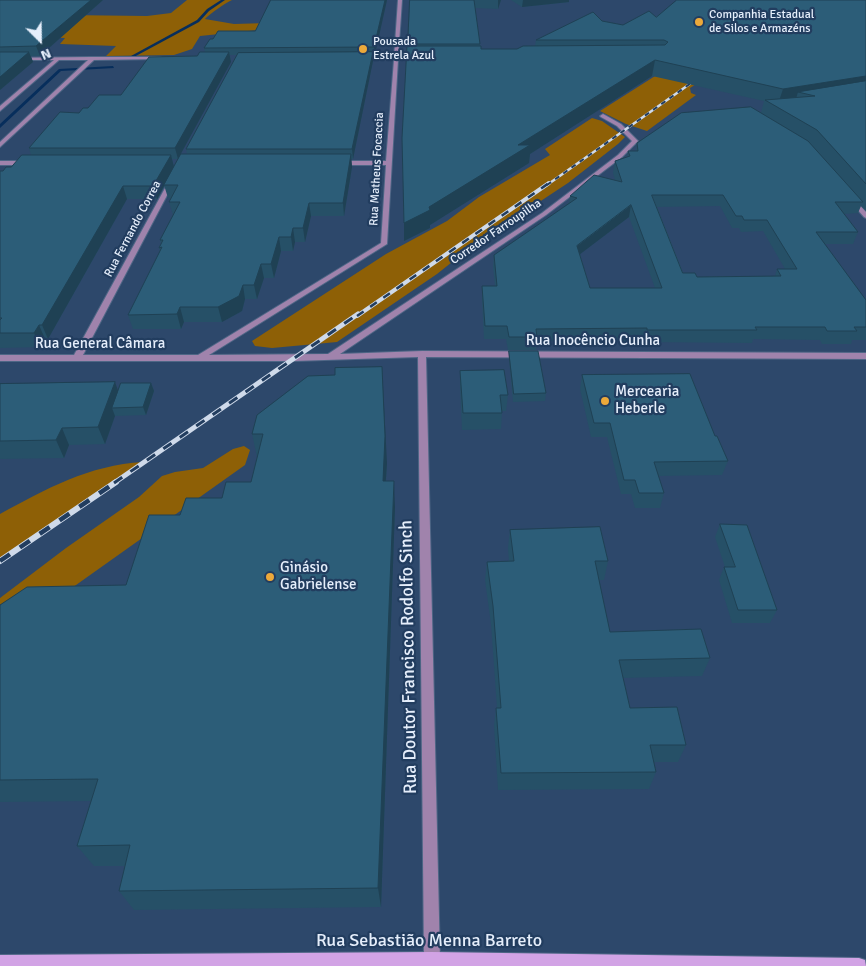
<!DOCTYPE html>
<meta charset="utf-8">
<style>
body{margin:0}
#map{position:relative;width:866px;height:966px;overflow:hidden;background:#2d486b;font-family:Signika,sans-serif}
canvas{display:block}
.north{position:absolute;left:15px;top:15px;width:50px;height:50px;-webkit-text-stroke:4px #223d5f;paint-order:stroke;rotate:157deg;font-size:14px;font-weight:700;line-height:20px;text-align:center;color:#e5eefb}
.north::after{content:'';display:block;margin:auto;width:18px;height:22px;background:#e5eefb;clip-path:polygon(50% 0,100% 100%,50% 72%,0 100%)}
</style>
<div id="map">
<canvas width="866" height="966"></canvas>
<div class="north">N</div>
</div>
<script>
const c = document.querySelector('canvas').getContext('2d');
c.lineJoin = 'round';
function paint(path, color) {
  c.fillStyle = color;
  c.fill(path, 'evenodd');
}
function strokePath(path, color, width, dash) {
  c.strokeStyle = color;
  c.lineWidth = width;
  c.lineCap = dash ? 'butt' : 'round';
  c.setLineDash(dash || []);
  c.stroke(path);
}
function write(font, color, halo, rows, align = 'center') {
  c.font = font + ' Signika,sans-serif';
  c.lineWidth = 4.5;
  c.setLineDash([]);
  c.textBaseline = 'middle';
  c.strokeStyle = halo;
  c.fillStyle = color;
  for (const [text, x, y, turn = 0] of rows) {
    c.save();
    c.translate(x, y);
    c.rotate((+turn || 0) * Math.PI / 180);
    c.textAlign = isNaN(turn) ? turn : align;
    if (halo) c.strokeText(text, 0, 0);
    c.fillText(text, 0, 0);
    c.restore();
  }
}
paint(new Path2D(`
 M187,0H232C225,3 210,14 205,19L234,24L268,23V29L200,36L192,49L174,55L106,56L116,46L60,44L65,38L38,37L65,15L147,16L171,13Z
 M674,64L704,79L690,88L691,93L696,95L647,131L626,124L600,111Z
 M592,118L602,121L625,137L618,144L568,183L471,247L437,274L337,342L272,348L255,346L252,341L386,254L447,221L479,197L550,155L545,149Z
 M244,446L250,450L245,465L0,639V598L66,548L139,497L162,476L175,472L203,468L233,449Z
 M143,462L0,561V514C46,489 89,465 143,462Z`), '#8e6006');
paint(new Path2D(`
 M221,0H225L209,11L199,22L134,57L131,56L197,20L207,9Z
 M113,66L114,68L61,71L0,128V124L59,69Z`), '#072e5c');
const minor = new Path2D(`
 M398,0H402L398,58L422,59L398,60L387,244L209,355L328,354L542,213L618,155L632,141L617,126L601,117L600,116L603,114L621,124L638,141L622,157L546,215L340,354L422,351L866,353V359L426,357L440,960L437,966H426L424,960L418,357L294,361H0V355H74L170,179L175,180L83,355H198L381,243L386,165H339L336,163L339,161H386L394,60H360L358,59L360,58H394Z
 M91,57H160L162,58L160,59L94,60L0,147V142L88,60H59L0,111V106L54,60H0V58Z
 M0,161H27L30,163L27,165H0Z
 M850,199H854L866,212V218L864,217L850,201Z`);
const secondary = new Path2D(`
 M432,952L859,958L865,960L866,966H0V955Z`);
strokePath(minor, '#4e6685', 2);
strokePath(secondary, '#4e6685', 2);
paint(minor, '#a083ac');
paint(secondary, '#d2a3e5');
const railFar3 = new Path2D(`
 M547,185L701,76`);
const railFar2 = new Path2D(`
 M357,316L549,183`);
const railFar1 = new Path2D(`
 M114,483L358,314`);
const rail = new Path2D(`
 M0,561L116,482`);
strokePath(railFar3, '#cfdaea', 2.5);
strokePath(railFar2, '#cfdaea', 4);
strokePath(railFar1, '#cfdaea', 5);
strokePath(rail, '#cfdaea', 6);
strokePath(railFar3, '#223d5f', 2, [5]);
strokePath(railFar2, '#223d5f', 2.5, [8]);
strokePath(railFar1, '#223d5f', 3, [10]);
strokePath(rail, '#223d5f', 4.5, [12]);
paint(new Path2D(`
 M0,0H103L40,56H31L33,62L0,90Z
 M387,0L375,54H373V61L353,159H351L352,167L344,216H311L305,242H295L293,251H281L274,278H264L257,299H245L242,311L222,322H184L181,329H133L128,315L160,251L159,248L161,244L160,240L173,215L169,202L171,198H168L164,185L187,154L186,149L237,55H230L231,62L178,159H172L174,167L157,199H127L48,339H45L40,347L0,348V171H3L11,167L31,155L29,148L79,113L121,95L205,52L204,48L213,39L255,31Z
 M410,0H501L498,9L475,8L480,46L481,49H517L535,46L536,40L602,21L623,25L656,17L866,0V211L861,206L858,213L844,214L858,232L853,244H824L866,300V340H852L851,344H822L820,340L753,339L752,343L644,342V341H537L536,350H508L506,339H484L482,299V286H495L493,267L494,255L569,203L570,196L615,180L613,173L615,161L627,157L628,151H636L637,143L761,113L764,101L652,76L530,154L529,163L430,225V228L404,241L408,46ZM720,206L732,228H739L741,232L763,231L785,269H777L775,276L697,277L683,273L657,207ZM629,217L655,288H590L580,254Z
 M511,0H569V2L522,7Z
 M509,351L546,393L545,401L513,402L509,359Z
 M460,371L508,395L506,411H502L501,429L462,430L460,387Z
 M582,375L715,436L728,461L722,475L658,476L664,493L660,508H635L631,494H621L607,437H591L580,389Z
 M0,382L1,384L118,391L151,383L154,391L146,415L115,416L105,444L69,445L64,458L0,459Z
 M257,415L387,463L386,481L395,507L381,907L134,910L119,891L125,866H94L77,846L91,801L0,802V605L126,585L180,515L222,498L251,482L257,457L252,434Z
 M720,524L777,610L770,623H732L719,580L724,567H725L715,537Z
 M510,530L608,561L604,580H599L610,632L710,658L702,676L623,678L630,708L686,745L678,762H654L656,772L649,789L498,790L494,726L496,708H497L491,624L485,580L487,562L509,561L508,548Z`), '#265067');
paint(new Path2D(`
 M91,0H103L40,56L36,46Z
 M385,0H387L375,54L374,47Z
 M498,0H501L498,9Z
 M523,0H569V2L522,7Z
 M29,52L33,62L0,90V77Z
 M229,52L231,62L178,159L175,148Z
 M373,52V61L353,159L352,149Z
 M655,60L652,76L530,154L529,163L430,225V228L404,241V223L429,207L518,145Z
 M866,76V89L798,92L795,102L778,104L783,89Z
 M351,154L352,167L344,216L343,203Z
 M171,155L174,167L157,199L153,186Z
 M123,186L127,199L48,339L42,325Z
 M309,203L311,216L305,242L303,228Z
 M631,205L629,217L575,258L577,246Z
 M293,228L295,242L293,251L291,237Z
 M279,237L281,251L274,278L271,264Z
 M261,264L264,278L257,299L254,285Z
 M243,285L245,299L242,311L222,322L218,307Z
 M180,307L184,322L181,329L177,314Z
 M39,325L45,339L40,347L34,333Z
 M382,367L387,463L384,507L383,481Z
 M115,382L121,399L112,408L115,416L105,444L98,427Z
 M151,383L154,391L146,415L143,407Z
 M62,428L69,445L64,458L56,440Z
 M394,481L395,507L381,907L378,888Z`), '#1f4154');
const building = new Path2D(`
 M0,0H91L36,46L0,47Z
 M271,0H385L374,47L204,48L210,39H213L218,31H255Z
 M410,0H474L480,44H408Z
 M677,0H866V76L783,89L655,60L518,145H530L429,207L430,210L404,223L402,138L407,46H481V49H517L523,46L665,45L668,42L664,40H536L593,12L602,21L623,25L649,11L656,17Z
 M0,52H29L0,77Z
 M200,52H229L175,148H29L60,112L79,113L83,108H88L99,95H121L149,57L197,56Z
 M373,52L352,149H186L238,53Z
 M866,81V184L817,130L765,100L815,96L798,92Z
 M751,107L808,141L863,202H835L858,232H816L866,300V327H854L857,331H827L825,327H755L757,330H647V328L536,329L537,337H509L507,326H485L482,286H497L494,255L577,198L570,196L594,175L622,182L615,161L630,156L628,151H638L637,143L681,113ZM652,195H723L736,216H742L744,220H767L797,269H777L781,276L697,277L695,273H683ZM631,205L662,288H590L577,246Z
 M181,154H351L343,203H309L303,228H293L291,237H279L271,264H261L254,285H243L239,296L218,307H180L177,314L128,315L162,247L159,248L163,240H160L180,202H169L178,185H164Z
 M22,155H171L153,186H123L42,325H39L34,333H0V320L2,318H0V171H3L6,167H11Z
 M509,351H538L546,393L514,394Z
 M382,367L385,436L383,481H394L378,888L119,891L130,845L77,846L98,779L0,780V605L27,587L126,585L149,515H180L186,498H222L226,482H251L263,434H252L257,415L308,376L335,375V368Z
 M504,370L508,395H500L502,413H463L460,371Z
 M690,374L715,436H717L728,461L654,462L664,493H639L635,480H624L610,423H594L582,375Z
 M115,382L98,427L62,428L56,440L0,441V384Z
 M121,383H151L143,407L112,408Z
 M720,524L747,525L777,610H738L724,567H735Z
 M600,527L608,561H595L610,632L701,629L710,658L619,660L630,708L677,707L686,745H650L656,772L501,773L496,708H501L493,606L487,562L514,561L510,530Z`);
paint(building, '#2c5d78');
strokePath(building, '#1f4154', 1);
for (const [x, y, r, color] of [
 [699,22,5,"#eca93a"],
 [363,49,5,"#eca93a"],
 [605,401,5,"#eca93a"],
 [270,577,5,"#eca93a"]
]) {
  const dot = new Path2D();
  dot.arc(x, y, r, 0, 2 * Math.PI);
  c.fillStyle = color;
  c.fill(dot);
  strokePath(dot, '#223d5f', 2);
}
write('12px', '#e5eefb', '#223d5f', [
 ["Companhia Estadual",709,15],
 ["de Silos e Armazéns",709,29],
 ["Pousada",373,42],
 ["Estrela Azul",373,56]
], 'left');
write('12px', '#e5eefb', '#223d5f', [
 ["Rua Matheus Focaccia",377,169,-87],
 ["Rua Fernando Correa",133,229,-62],
 ["Corredor Farroupilha",496,232,-34]
]);
write('15px', '#e5eefb', '#223d5f', [
 ["Rua Inocêncio Cunha",593,341],
 ["Rua General Câmara",100,344]
]);
write('15px', '#e5eefb', '#223d5f', [
 ["Mercearia",615,392],
 ["Heberle",615,409],
 ["Ginásio",280,568],
 ["Gabrielense",280,585]
], 'left');
write('18px', '#e5eefb', '#223d5f', [
 ["Rua Doutor Francisco Rodolfo Sinch",409,657,-91],
 ["Rua Sebastião Menna Barreto",429,941]
]);
</script>
